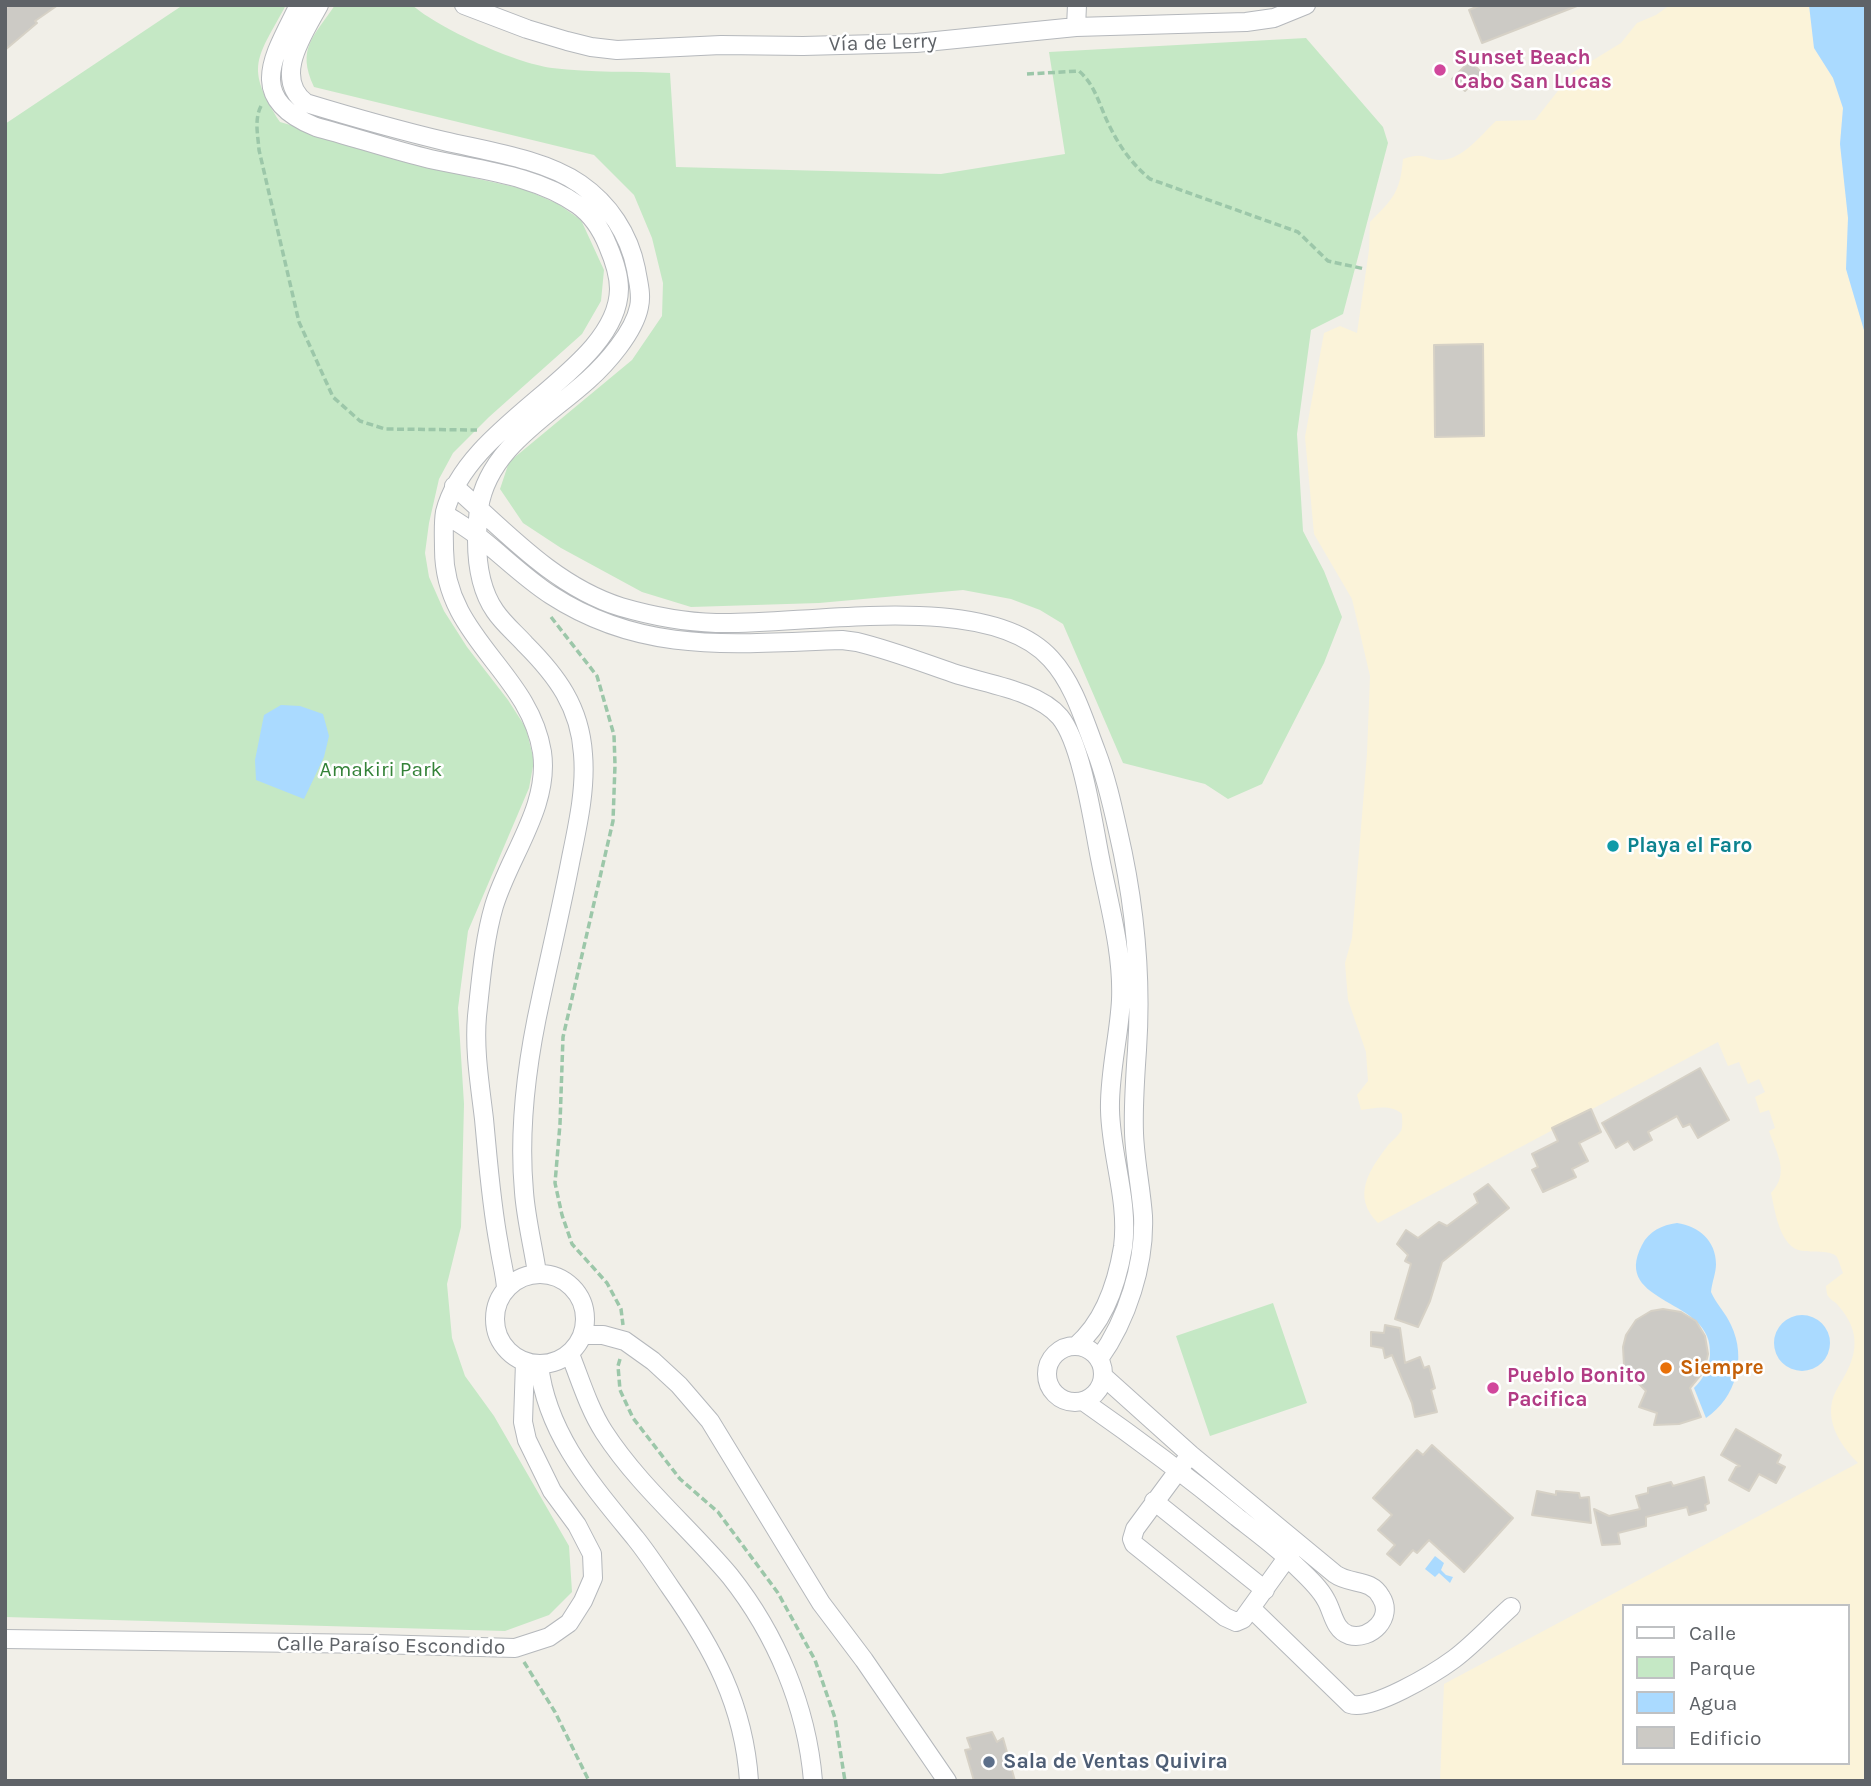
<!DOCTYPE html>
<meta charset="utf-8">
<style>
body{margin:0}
#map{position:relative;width:1871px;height:1786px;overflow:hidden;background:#f1efe8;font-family:Karla,sans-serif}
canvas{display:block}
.frame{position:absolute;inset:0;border:7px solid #5f6368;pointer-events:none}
.legend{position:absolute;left:1622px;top:1604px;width:228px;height:161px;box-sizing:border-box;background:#fff;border:2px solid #bfc1c3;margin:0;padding:9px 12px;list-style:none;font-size:21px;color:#5f6368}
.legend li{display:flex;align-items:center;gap:14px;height:35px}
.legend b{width:35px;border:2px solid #bfc1c3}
</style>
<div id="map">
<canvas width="1871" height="1786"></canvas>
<div class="frame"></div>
<ul class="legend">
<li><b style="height:9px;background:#fff"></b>Calle</li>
<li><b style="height:19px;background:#c5e8c5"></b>Parque</li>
<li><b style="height:19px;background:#aadaff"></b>Agua</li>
<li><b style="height:19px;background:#cccac5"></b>Edificio</li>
</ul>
</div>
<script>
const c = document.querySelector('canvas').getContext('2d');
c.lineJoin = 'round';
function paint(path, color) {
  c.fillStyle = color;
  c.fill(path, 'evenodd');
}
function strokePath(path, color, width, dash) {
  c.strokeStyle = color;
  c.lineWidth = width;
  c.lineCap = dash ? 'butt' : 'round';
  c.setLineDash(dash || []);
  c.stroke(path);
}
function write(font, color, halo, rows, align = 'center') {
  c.font = font + ' Karla,sans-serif';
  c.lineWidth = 5;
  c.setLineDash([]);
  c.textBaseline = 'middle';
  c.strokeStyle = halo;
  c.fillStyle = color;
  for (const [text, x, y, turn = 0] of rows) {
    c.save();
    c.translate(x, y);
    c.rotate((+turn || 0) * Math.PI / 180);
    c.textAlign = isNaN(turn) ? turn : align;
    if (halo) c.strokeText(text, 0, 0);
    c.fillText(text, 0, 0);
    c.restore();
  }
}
paint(new Path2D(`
 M183,5H286C257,59 244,66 280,122L474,178L524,189L558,204L581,220L604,270L601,301L582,334L489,417L453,453L439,479L429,523L425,553L429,577L444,611L467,647L508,700L526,728L534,761L529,788L468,931L458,1008L464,1104L461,1227L447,1284L452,1338L465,1376L494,1416L569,1546L572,1592L549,1615L505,1631L5,1617V124Z
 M335,5H412C440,29 515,63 552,68C591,73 632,71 670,73L676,167L941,174L1065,154L1049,52L1306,38L1383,127L1388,143L1343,314L1311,330L1297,434L1303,531L1324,571L1342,617L1324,663L1262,784L1228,799L1205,784L1123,763L1063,624L1040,610L1011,599L963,590L819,603L691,607L642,592L561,548L523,523L500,489L509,462L632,360L662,316L663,283L652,238L634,195L594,155L314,87C296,48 314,37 335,5Z
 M1273,1303L1307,1403L1210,1436L1176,1336Z`), '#c5e8c5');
paint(new Path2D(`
 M1670,5H1809L1814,48L1833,78L1843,108L1840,144L1848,218L1846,269L1866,337V1781H1440L1444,1684L1858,1463C1840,1445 1822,1418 1836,1391C1846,1373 1857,1358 1854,1336C1852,1323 1845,1313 1836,1303C1833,1301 1830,1299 1828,1296C1827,1296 1826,1287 1826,1286L1843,1273C1841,1268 1839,1261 1837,1257C1830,1248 1805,1255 1794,1248C1778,1237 1775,1210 1771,1193C1790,1173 1777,1154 1769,1131L1775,1128L1769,1110L1760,1113L1755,1097L1765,1092L1759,1079L1748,1084L1739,1062L1728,1066L1718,1042L1378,1223C1351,1196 1369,1170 1389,1144C1393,1140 1398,1136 1401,1131C1403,1127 1402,1119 1402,1114C1392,1104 1374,1108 1361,1110L1357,1095L1368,1081L1366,1052L1348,1000L1345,963L1352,938L1367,754L1370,676L1352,599L1314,534L1305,437L1324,333L1340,326L1357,333L1369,250L1370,222C1394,198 1400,192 1403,159C1427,151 1425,161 1442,160C1463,159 1482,134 1496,121L1535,120L1572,73L1621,43L1637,23L1656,15ZM1624,1606H1848V1763H1624Z`), '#fbf3d9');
paint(new Path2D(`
 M1809,5H1866V337L1846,269L1848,218L1840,144L1843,108L1833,78L1814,48Z
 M281,705L300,706L323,714L329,736L324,757L304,799L256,780L255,760L264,715Z
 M1677,1223C1699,1226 1716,1241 1716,1264C1716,1273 1712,1282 1711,1292C1716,1304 1726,1313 1731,1325C1747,1358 1736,1398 1706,1418L1694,1388C1704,1378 1709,1368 1710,1355C1715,1297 1610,1306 1642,1245C1649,1231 1662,1225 1677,1223Z
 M1774 1343a28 28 0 1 1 56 0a28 28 0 1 1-56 0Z
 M1435,1556L1444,1563L1441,1570L1446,1575L1453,1577L1450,1583L1439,1573L1435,1577L1425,1569Z`), '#aadaff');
const building = new Path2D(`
 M10,5H58L35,21L37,23L5,50V9Z
 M1481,5H1577V6L1482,43L1469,10Z
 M1470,61L1482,73L1465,91L1452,79Z
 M1483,344L1484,436L1435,437L1434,345Z
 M1700,1068L1729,1120L1698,1138L1690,1124L1683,1127L1677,1116L1648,1132L1652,1140L1634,1150L1628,1141L1616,1148L1602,1123Z
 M1591,1109L1601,1132L1579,1143L1588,1161L1572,1169L1576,1177L1543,1192L1532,1170L1538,1167L1532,1154L1558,1141L1552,1128Z
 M1488,1184L1509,1208L1442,1262L1430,1301L1418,1327L1395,1319L1411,1264L1405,1261L1408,1255L1397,1244L1406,1230L1418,1238L1439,1222L1447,1226L1478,1203L1474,1194Z
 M1663,1309L1681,1312L1696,1321L1705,1336L1708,1354L1704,1371L1690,1388L1701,1417L1679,1424L1654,1425L1657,1413L1639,1407L1646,1391L1630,1375L1624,1365L1623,1347L1626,1335L1636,1320L1651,1311Z
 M1385,1325L1400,1328L1405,1363L1420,1357L1424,1368L1429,1366L1435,1388L1431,1390L1437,1412L1415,1417L1412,1403L1392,1355L1385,1358L1383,1348L1371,1346V1332L1384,1333Z
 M1736,1429L1781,1455L1777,1463L1785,1467L1776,1483L1759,1474L1749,1491L1729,1480L1736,1467L1740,1466L1721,1455Z
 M1432,1445L1513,1518L1464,1572L1429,1540L1417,1553L1413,1550L1400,1565L1387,1554L1395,1545L1378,1530L1392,1515L1373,1498L1417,1450L1423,1455Z
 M1704,1477L1709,1503L1705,1505L1706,1510L1689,1515L1687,1507L1646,1517V1526L1618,1533L1620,1544L1602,1545L1594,1509L1609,1516L1640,1509L1636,1496L1648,1493V1488L1671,1482L1673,1486Z
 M1537,1491L1556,1495V1491L1579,1493L1580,1498L1589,1497L1591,1523L1532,1515Z
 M992,1732L997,1742L1003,1738L1015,1781H974L965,1750L971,1749L967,1738Z`);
paint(building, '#cccac5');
strokePath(building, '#d6d1c6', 2);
const minor = new Path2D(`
 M299,5C274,56 244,98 316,127C354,137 392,150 430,159C479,170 536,175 578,205C592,215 602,231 608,246C614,260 619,274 619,289C618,370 468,421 445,512C443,524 444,537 444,549C444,638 529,671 542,752C550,806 509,856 494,906C484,940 481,980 477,1016C474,1050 480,1085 484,1119C488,1161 491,1203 499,1245C501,1260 505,1273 506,1288
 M319,5C304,33 272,78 306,103C352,117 398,130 444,141C486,151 544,159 580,184C609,204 629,234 636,269C638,282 642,294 639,307C634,332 607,363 588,380C547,417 488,449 479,508C475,542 475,582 495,611C503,623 515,633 525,644C557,676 580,707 583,754C586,788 578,824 571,858C562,905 551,951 541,998C527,1061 518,1127 524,1192C526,1219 533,1246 537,1273
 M464,5L527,29L567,41L591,47L617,50L721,45L803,46L916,43L1076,27L1246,22L1274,18L1306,5
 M1076,27L1077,5
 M454,486C505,531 554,586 621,607C652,616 683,622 716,623C803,626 988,588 1051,659C1074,684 1084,720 1096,751C1106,777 1112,804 1118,831C1135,904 1142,976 1137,1050C1135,1078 1133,1106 1134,1133C1135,1161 1141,1188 1143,1216C1145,1264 1127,1320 1099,1359
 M445,514C457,522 469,529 480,538C504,557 526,579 551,595C645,656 737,643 842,640L857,642C890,650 921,662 953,673C985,684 1037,690 1060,717C1082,744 1093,823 1100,858C1109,905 1123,952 1121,1000C1119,1037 1109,1074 1110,1110C1111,1157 1129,1200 1123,1247C1117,1283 1104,1322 1076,1346
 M495 1319a45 45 0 1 1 90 0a45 45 0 1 1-90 0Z
 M583,1335H603L625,1341L653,1361L679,1385L710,1421L821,1603L864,1660L947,1781
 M1047 1374a28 28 0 1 1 56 0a28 28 0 1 1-56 0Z
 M570,1354C580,1379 589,1409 604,1432C639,1486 689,1527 730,1576C776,1634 807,1707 813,1781
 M539,1365C547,1435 593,1486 636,1539C648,1554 659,1571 670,1587C713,1648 744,1705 749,1781
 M1083,1401C1136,1438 1187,1476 1237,1517C1255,1531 1274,1545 1291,1561C1303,1573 1318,1585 1326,1600C1333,1612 1334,1630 1349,1635C1371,1641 1394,1617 1381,1597C1371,1578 1350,1585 1335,1574L1191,1455L1103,1376
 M1186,1460L1135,1529L1132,1539L1134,1544L1225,1617L1236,1622L1243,1619L1294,1548
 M1154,1501L1265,1590
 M1251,1608L1350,1704C1371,1712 1435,1673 1454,1659C1474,1644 1492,1624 1511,1607
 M5,1639L376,1644L515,1648L549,1637L569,1623L583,1601L593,1578L592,1554L577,1525L552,1491L527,1440L523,1422L525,1362`);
strokePath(minor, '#b5b8bc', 20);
strokePath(new Path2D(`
 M1027,74L1079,71C1095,85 1099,104 1108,123C1119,146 1131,163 1150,179L1298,232L1328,261L1365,269
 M261,106C254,120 258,135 259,150L299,322L333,397L360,421L385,429L477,430
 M551,617L597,676L614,735L615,765L613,821L563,1037L560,1124L555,1183L562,1215L572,1244L607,1283L621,1309L623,1325
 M620,1359L618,1366L620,1390L633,1418L680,1479L718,1512L778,1593L815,1660L835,1718L845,1781
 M524,1662L555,1712L589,1781`), '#9cc7a9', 3.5, [7, 3.5]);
strokePath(minor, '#fff', 18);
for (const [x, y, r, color] of [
 [1440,70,7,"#d1479c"],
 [1613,846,7,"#0f9aa8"],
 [1666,1368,7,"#e8710a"],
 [1493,1388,7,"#d1479c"],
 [989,1762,7,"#5c6f8a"]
]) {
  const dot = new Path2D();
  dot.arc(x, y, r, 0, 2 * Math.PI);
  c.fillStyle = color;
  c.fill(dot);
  strokePath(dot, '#fff', 2.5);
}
write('21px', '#5f6368', '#fff', [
 ["Vía de Lerry",883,43,-2],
 ["Calle Paraíso Escondido",391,1646,1]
]);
write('bold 21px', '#b23c85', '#fff', [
 ["Sunset Beach",1454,58],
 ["Cabo San Lucas",1454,82],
 ["Pueblo Bonito",1507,1376],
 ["Pacifica",1507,1400]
], 'left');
write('21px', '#348238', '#fff', [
 ["Amakiri Park",381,770]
]);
write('bold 21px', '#0d838f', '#fff', [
 ["Playa el Faro",1627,846]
], 'left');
write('bold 21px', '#c56008', '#fff', [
 ["Siempre",1680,1368]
], 'left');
write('bold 21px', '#4e5e75', '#fff', [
 ["Sala de Ventas Quivira",1003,1762]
], 'left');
</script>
